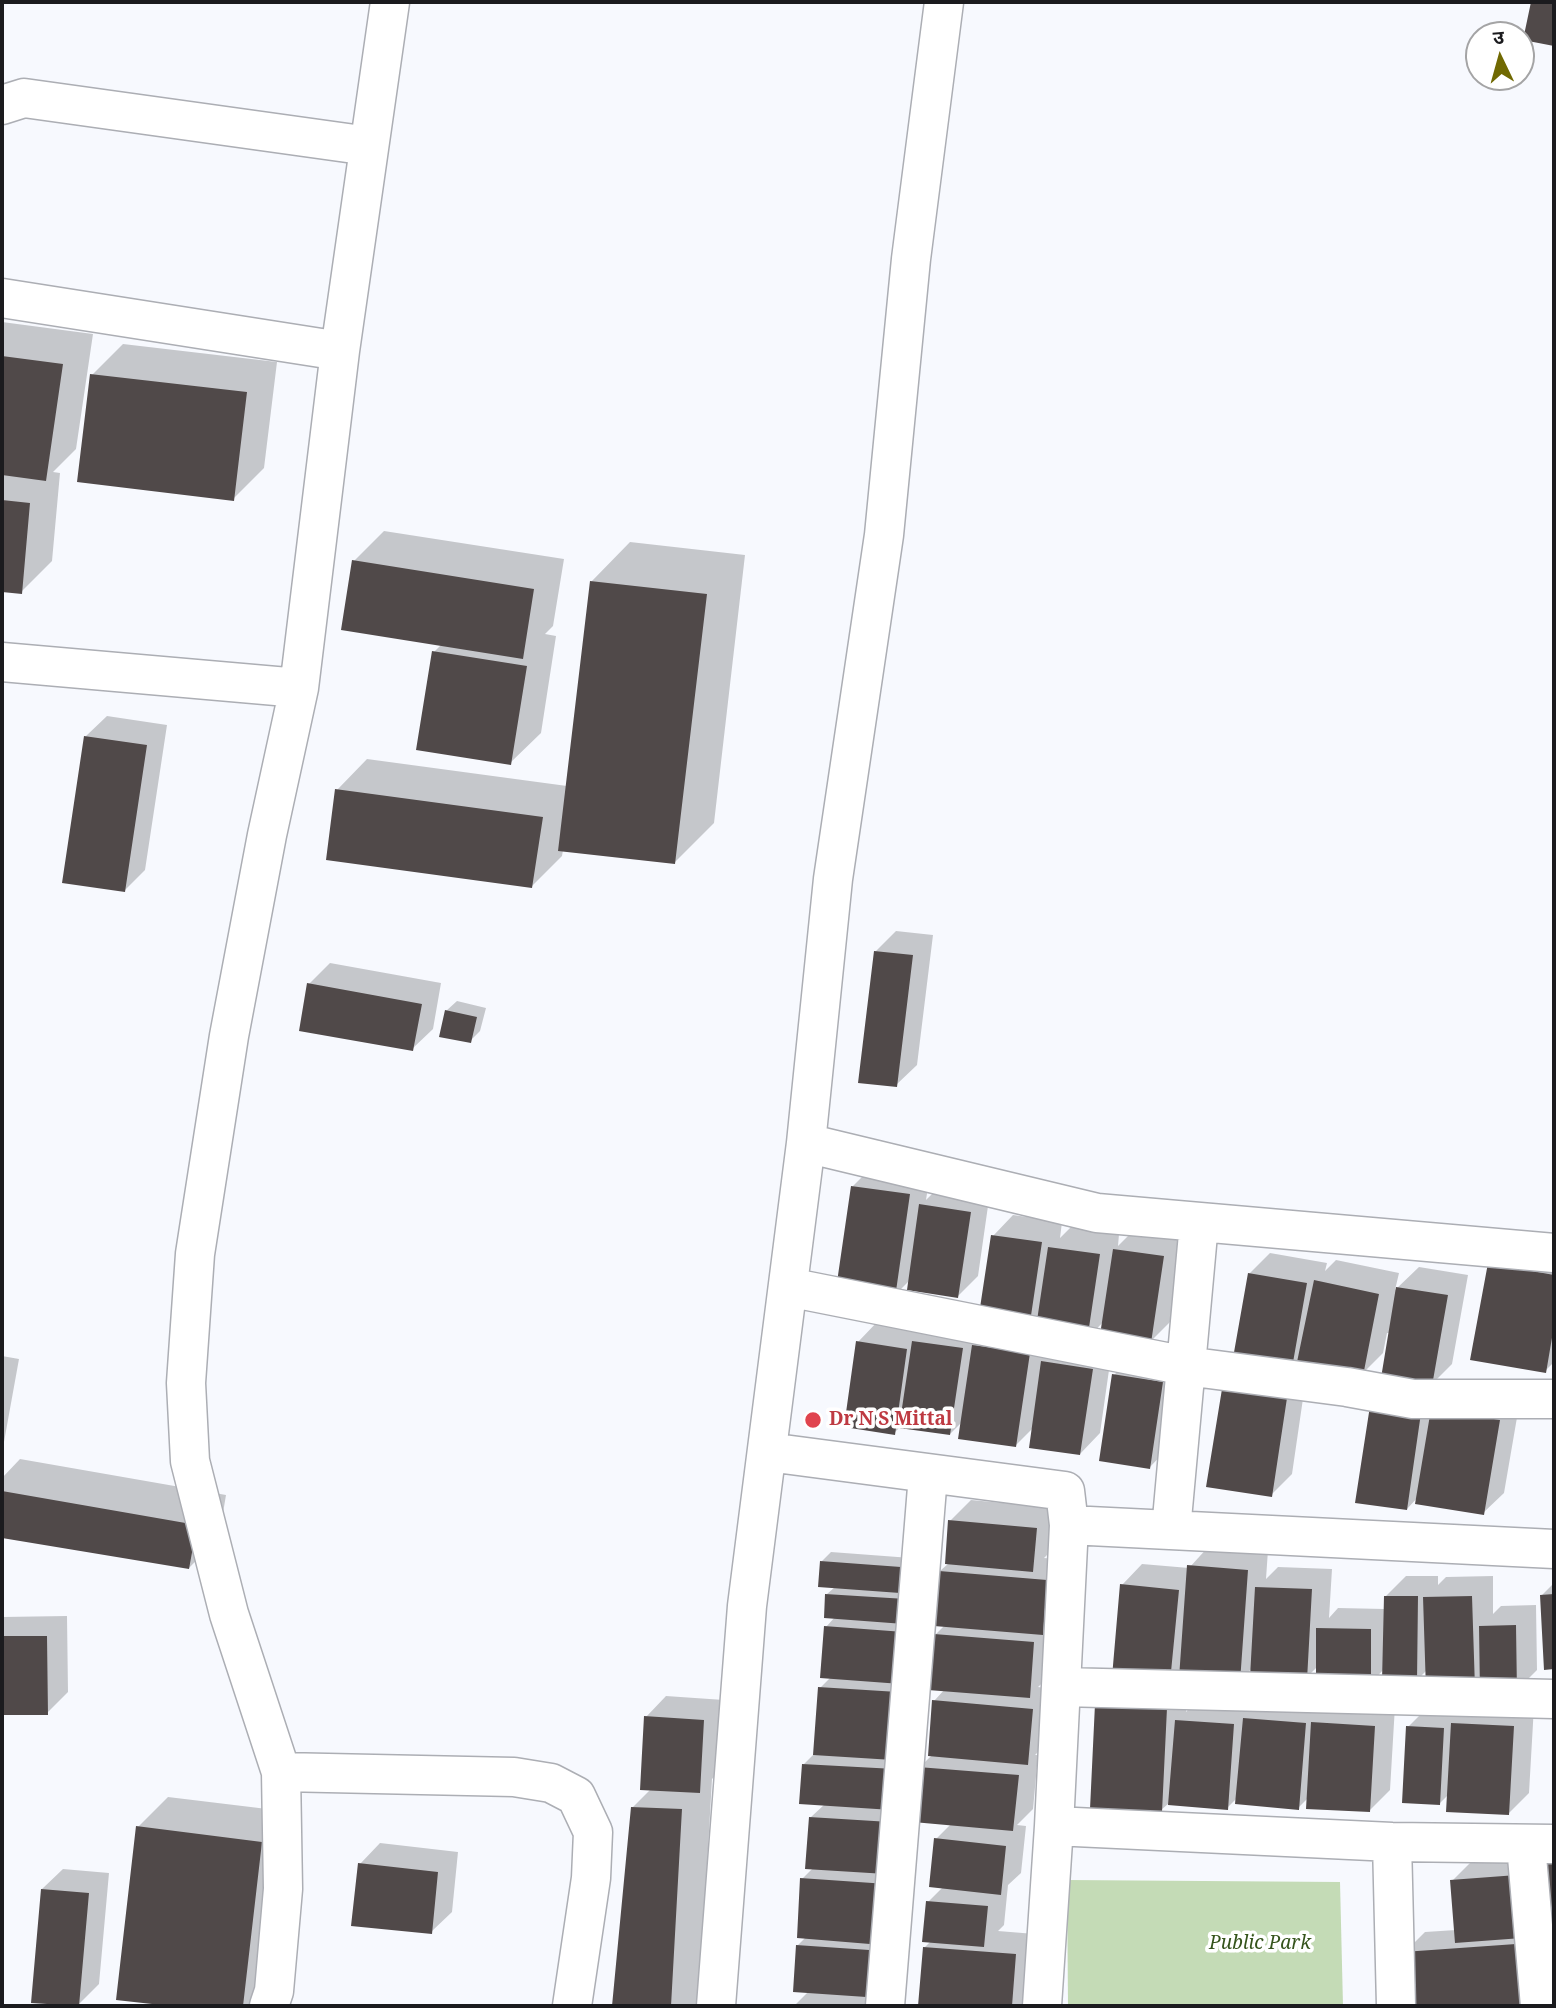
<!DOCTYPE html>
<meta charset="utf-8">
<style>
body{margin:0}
#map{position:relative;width:1556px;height:2008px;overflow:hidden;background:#f7f9fe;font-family:"Noto Serif","Noto Sans Devanagari",serif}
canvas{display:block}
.frame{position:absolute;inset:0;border:4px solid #1b1b1e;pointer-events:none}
.north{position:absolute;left:1465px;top:21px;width:70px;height:70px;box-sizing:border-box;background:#fff;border:2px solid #a4a4a5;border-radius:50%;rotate:355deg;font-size:19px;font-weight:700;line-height:28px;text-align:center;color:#1b1b1e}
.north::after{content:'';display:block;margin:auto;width:24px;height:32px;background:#706902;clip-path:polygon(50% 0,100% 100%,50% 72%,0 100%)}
</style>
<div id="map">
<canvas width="1556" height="2008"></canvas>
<div class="frame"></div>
<div class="north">उ</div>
</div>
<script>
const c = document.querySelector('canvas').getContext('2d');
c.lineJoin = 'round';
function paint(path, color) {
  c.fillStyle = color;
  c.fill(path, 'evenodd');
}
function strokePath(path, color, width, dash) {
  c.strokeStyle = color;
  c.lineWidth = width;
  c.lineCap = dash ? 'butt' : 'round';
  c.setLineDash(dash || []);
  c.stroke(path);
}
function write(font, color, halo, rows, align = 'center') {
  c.font = font + ' "Noto Serif",serif';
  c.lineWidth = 7;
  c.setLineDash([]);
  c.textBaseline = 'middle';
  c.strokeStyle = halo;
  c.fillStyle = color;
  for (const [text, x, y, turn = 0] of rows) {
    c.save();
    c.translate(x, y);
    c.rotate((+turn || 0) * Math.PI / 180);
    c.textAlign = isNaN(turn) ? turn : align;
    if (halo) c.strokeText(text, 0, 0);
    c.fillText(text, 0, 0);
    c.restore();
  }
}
paint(new Path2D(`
 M1067,1880L1340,1882L1343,2006H1068Z`), '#c4dbb6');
paint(new Path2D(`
 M2,322L93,334L76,449L53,472L60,473L52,561L21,592L2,590Z
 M123,344L277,362L264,468L233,499L92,375Z
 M384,531L564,559L553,626L545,634L556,636L541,733L510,763L434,652L442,644L354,561Z
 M630,542L745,555L714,823L675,862L563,850L562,856L532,886L337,790L367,759L567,786L591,582Z
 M107,716L167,725L145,870L124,891L86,736Z
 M896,931L933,935L917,1065L896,1085L875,952Z
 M330,963L441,983L433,1029L412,1049L309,984Z
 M457,1001L486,1008L480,1031L470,1041L446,1011Z
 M873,1166L930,1174L926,1200L942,1184L990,1192L978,1276L958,1296L910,1280L894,1296L853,1186Z
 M1013,1215L1062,1222L1060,1238L1071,1227L1119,1234L1118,1246L1135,1229L1184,1236L1172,1320L1151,1341L1104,1321L1087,1339L1050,1334L1046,1359L1064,1342L1112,1349L1100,1433L1080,1454L1034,1427L1016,1445L963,1421L950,1434L901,1426L894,1433L858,1342L878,1321L982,1328L993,1236Z
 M1554,1251V1362L1545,1371L1490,1264Z
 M1270,1253L1327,1263L1325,1271L1336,1260L1399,1273L1395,1290L1419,1267L1468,1275L1452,1364L1432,1384L1390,1333H1387L1383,1353L1362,1374L1297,1360L1291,1366L1249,1274Z
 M1135,1355L1183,1362L1170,1446L1150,1467L1114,1375Z
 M2,1356L19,1359L2,1453Z
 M1306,1378L1292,1474L1271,1495L1223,1389Z
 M1520,1400L1504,1493L1483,1513L1418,1497L1407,1509L1371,1407Z
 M20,1459L226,1495L219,1537L189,1568L2,1536V1478Z
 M971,1500L1057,1508L1053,1549L1044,1558L1067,1560L1050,1676L1038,1687L1053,1689L1048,1742L1035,1755H1038L1033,1809L1017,1825L1026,1826L1021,1873L1008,1885L1004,1925L998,1931L1035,1934L1026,2006H917L920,2004L924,1948L931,1941L928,1902L943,1887L936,1839L951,1824L920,1767L933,1754L934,1701L945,1689L935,1635L945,1625L940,1571L949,1563L950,1521Z
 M1210,1545L1268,1550L1266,1579L1278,1567L1332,1569L1329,1618L1338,1608L1385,1609V1597L1406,1576H1438V1585L1446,1577L1493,1576V1614L1501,1606L1536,1605L1537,1670L1516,1691L1474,1686L1427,1670L1417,1680L1384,1669L1371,1683L1318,1666L1306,1678L1253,1667L1240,1681L1170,1680L1122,1585L1142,1564L1189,1568Z
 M831,1552L911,1558L892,2006H794L809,1991L797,1946L806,1937L802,1879L813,1868L811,1817L825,1804L804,1764L815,1753L820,1688L831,1677L826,1627L835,1617L827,1594L835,1587L821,1562Z
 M1552,1585H1554V1667L1545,1668L1542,1595Z
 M67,1616L68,1692L47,1713H2V1617Z
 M1187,1688L1186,1712L1197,1700L1395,1706L1390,1790L1370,1810L1308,1798L1298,1808L1237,1798L1227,1808L1168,1804L1161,1810L1097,1705Z
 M666,1696L724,1700L720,1771L712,1779L699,2006H614L632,1808L651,1789L646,1717Z
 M1429,1706H1534L1529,1793L1508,1814L1449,1794L1440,1803L1408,1727Z
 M168,1797L292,1812L272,1982L247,2006H185L118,1999L138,1827Z
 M380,1843L458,1852L452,1912L431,1932L360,1864Z
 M1537,1855V2006H1408L1404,1953L1425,1932L1456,1930L1452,1881L1473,1860Z
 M63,1869L109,1873L99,1984L78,2005L42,1889Z`), '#0003');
paint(new Path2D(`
 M1531,2H1554V46L1523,40Z
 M2,356L63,364L46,481L2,475Z
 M90,374L247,392L234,501L77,482Z
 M2,500L30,503L22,594L2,592Z
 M352,560L534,589L523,659L341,630Z
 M590,581L707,594L675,864L558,851Z
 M432,651L527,666L511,765L416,750Z
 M84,736L147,745L125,892L62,883Z
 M335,789L543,817L532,888L326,860Z
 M874,951L913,955L897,1087L858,1083Z
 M307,983L422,1004L413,1051L299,1031Z
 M445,1010L477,1017L471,1043L439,1037Z
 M851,1186L910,1194L895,1298L836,1289Z
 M919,1204L971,1212L958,1298L907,1290Z
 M991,1235L1042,1242L1029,1329L978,1321Z
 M1048,1247L1100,1254L1087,1341L1035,1334Z
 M1113,1249L1164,1256L1151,1343L1100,1335Z
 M1488,1263L1554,1275V1326L1546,1373L1470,1360Z
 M1248,1273L1307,1283L1292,1368L1233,1358Z
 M1314,1280L1379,1294L1363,1376L1297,1362Z
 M1396,1287L1448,1295L1432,1386L1381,1378Z
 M856,1341L907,1349L895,1435L844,1427Z
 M912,1341L963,1348L950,1435L899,1428Z
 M972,1345L1030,1353L1016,1447L958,1439Z
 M1041,1361L1093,1369L1080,1455L1029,1448Z
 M1112,1374L1163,1382L1150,1469L1099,1461Z
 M1222,1389L1287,1398L1272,1497L1206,1487Z
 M1370,1406L1421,1413L1407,1510L1355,1503Z
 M1431,1409L1500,1420L1484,1515L1415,1504Z
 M2,1491L197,1525L189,1569L2,1538Z
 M948,1520L1037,1528L1033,1572L945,1564Z
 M820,1561L901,1567L900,1593L818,1587Z
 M1187,1565L1248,1570L1240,1682L1179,1678Z
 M939,1571L1047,1580L1043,1635L934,1626Z
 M1120,1584L1179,1590L1170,1682L1112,1677Z
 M1255,1587L1312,1589L1307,1680L1250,1677Z
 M825,1594L906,1599L904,1624L824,1618Z
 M1554,1594V1669L1544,1670L1540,1595Z
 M1384,1596H1418L1417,1682L1382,1681Z
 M1472,1596L1475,1688L1426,1690L1423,1597Z
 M1516,1625L1517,1693L1480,1694L1479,1626Z
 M824,1626L904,1632L901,1684L820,1678Z
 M1316,1628L1371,1629V1685L1316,1684Z
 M934,1634L1034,1642L1030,1698L928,1690Z
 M2,1636H47L48,1715H2Z
 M818,1687L898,1692L893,1760L813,1755Z
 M932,1700L1033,1709L1028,1765L928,1756Z
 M1095,1704L1167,1708L1162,1812L1090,1809Z
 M644,1716L704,1720L700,1793L640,1790Z
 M1243,1718L1306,1723L1299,1810L1235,1804Z
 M1175,1720L1234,1724L1228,1810L1168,1805Z
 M1311,1722L1375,1726L1370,1812L1306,1809Z
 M1451,1723L1514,1726L1509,1815L1446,1812Z
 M1406,1726L1444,1728L1440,1805L1402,1803Z
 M802,1764L895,1769L892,1810L799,1804Z
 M918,1767L1019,1775L1013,1831L913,1822Z
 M631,1807L682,1809L671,2006H612Z
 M809,1817L890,1822L886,1874L805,1869Z
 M136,1826L262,1842L243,2006H170L116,2000Z
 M934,1838L1006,1846L1001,1895L929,1887Z
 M358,1863L438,1872L432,1934L351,1926Z
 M1541,1863H1554V1928L1544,1929Z
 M1517,1875L1522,1938L1455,1943L1450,1880Z
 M800,1878L887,1884L882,1945L797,1938Z
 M41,1889L89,1893L79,2006L31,2003Z
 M926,1901L988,1906L984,1947L922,1942Z
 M1516,1944L1521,2005L1407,2006L1403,1952Z
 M796,1945L884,1951L881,1998L793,1992Z
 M923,1947L1016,1954L1012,2006H918Z`), '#504949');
const minor = new Path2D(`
 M2,105L24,98L369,146
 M2,298L340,351
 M2,662L299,688
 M806,1143L1097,1213L1554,1253
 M788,1287L1186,1366L1347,1387L1413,1399H1554
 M768,1452L1065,1491L1069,1525L1054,1826L1042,2006
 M1069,1525L1554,1549
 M1171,1530L1199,1223
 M1061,1687L1554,1699
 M281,1772L514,1777L551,1783L576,1796L593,1832L591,1878L572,2006
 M1054,1826L1392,1842L1554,1844
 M1392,1842L1396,2006
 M1526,1845L1540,2006
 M269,2006L274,1991L283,1889L281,1772L229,1614L190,1461L186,1383L195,1254L229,1036L267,835L299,688L340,351L390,2
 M716,2006L747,1606L806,1143L833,879L884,535L911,259L944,2
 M885,2006L928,1475`);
strokePath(minor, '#acaeb4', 41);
strokePath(minor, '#fff', 38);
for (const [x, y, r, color] of [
 [813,1420,9,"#e0444e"]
]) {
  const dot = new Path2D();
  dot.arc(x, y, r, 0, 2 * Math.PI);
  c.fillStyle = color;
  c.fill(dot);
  strokePath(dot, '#fff', 2.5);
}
write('bold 19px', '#be3a42', '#fff', [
 ["Dr N S Mittal",829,1420]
], 'left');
write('italic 19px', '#35541c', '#fff', [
 ["Public Park",1260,1944]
]);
</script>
